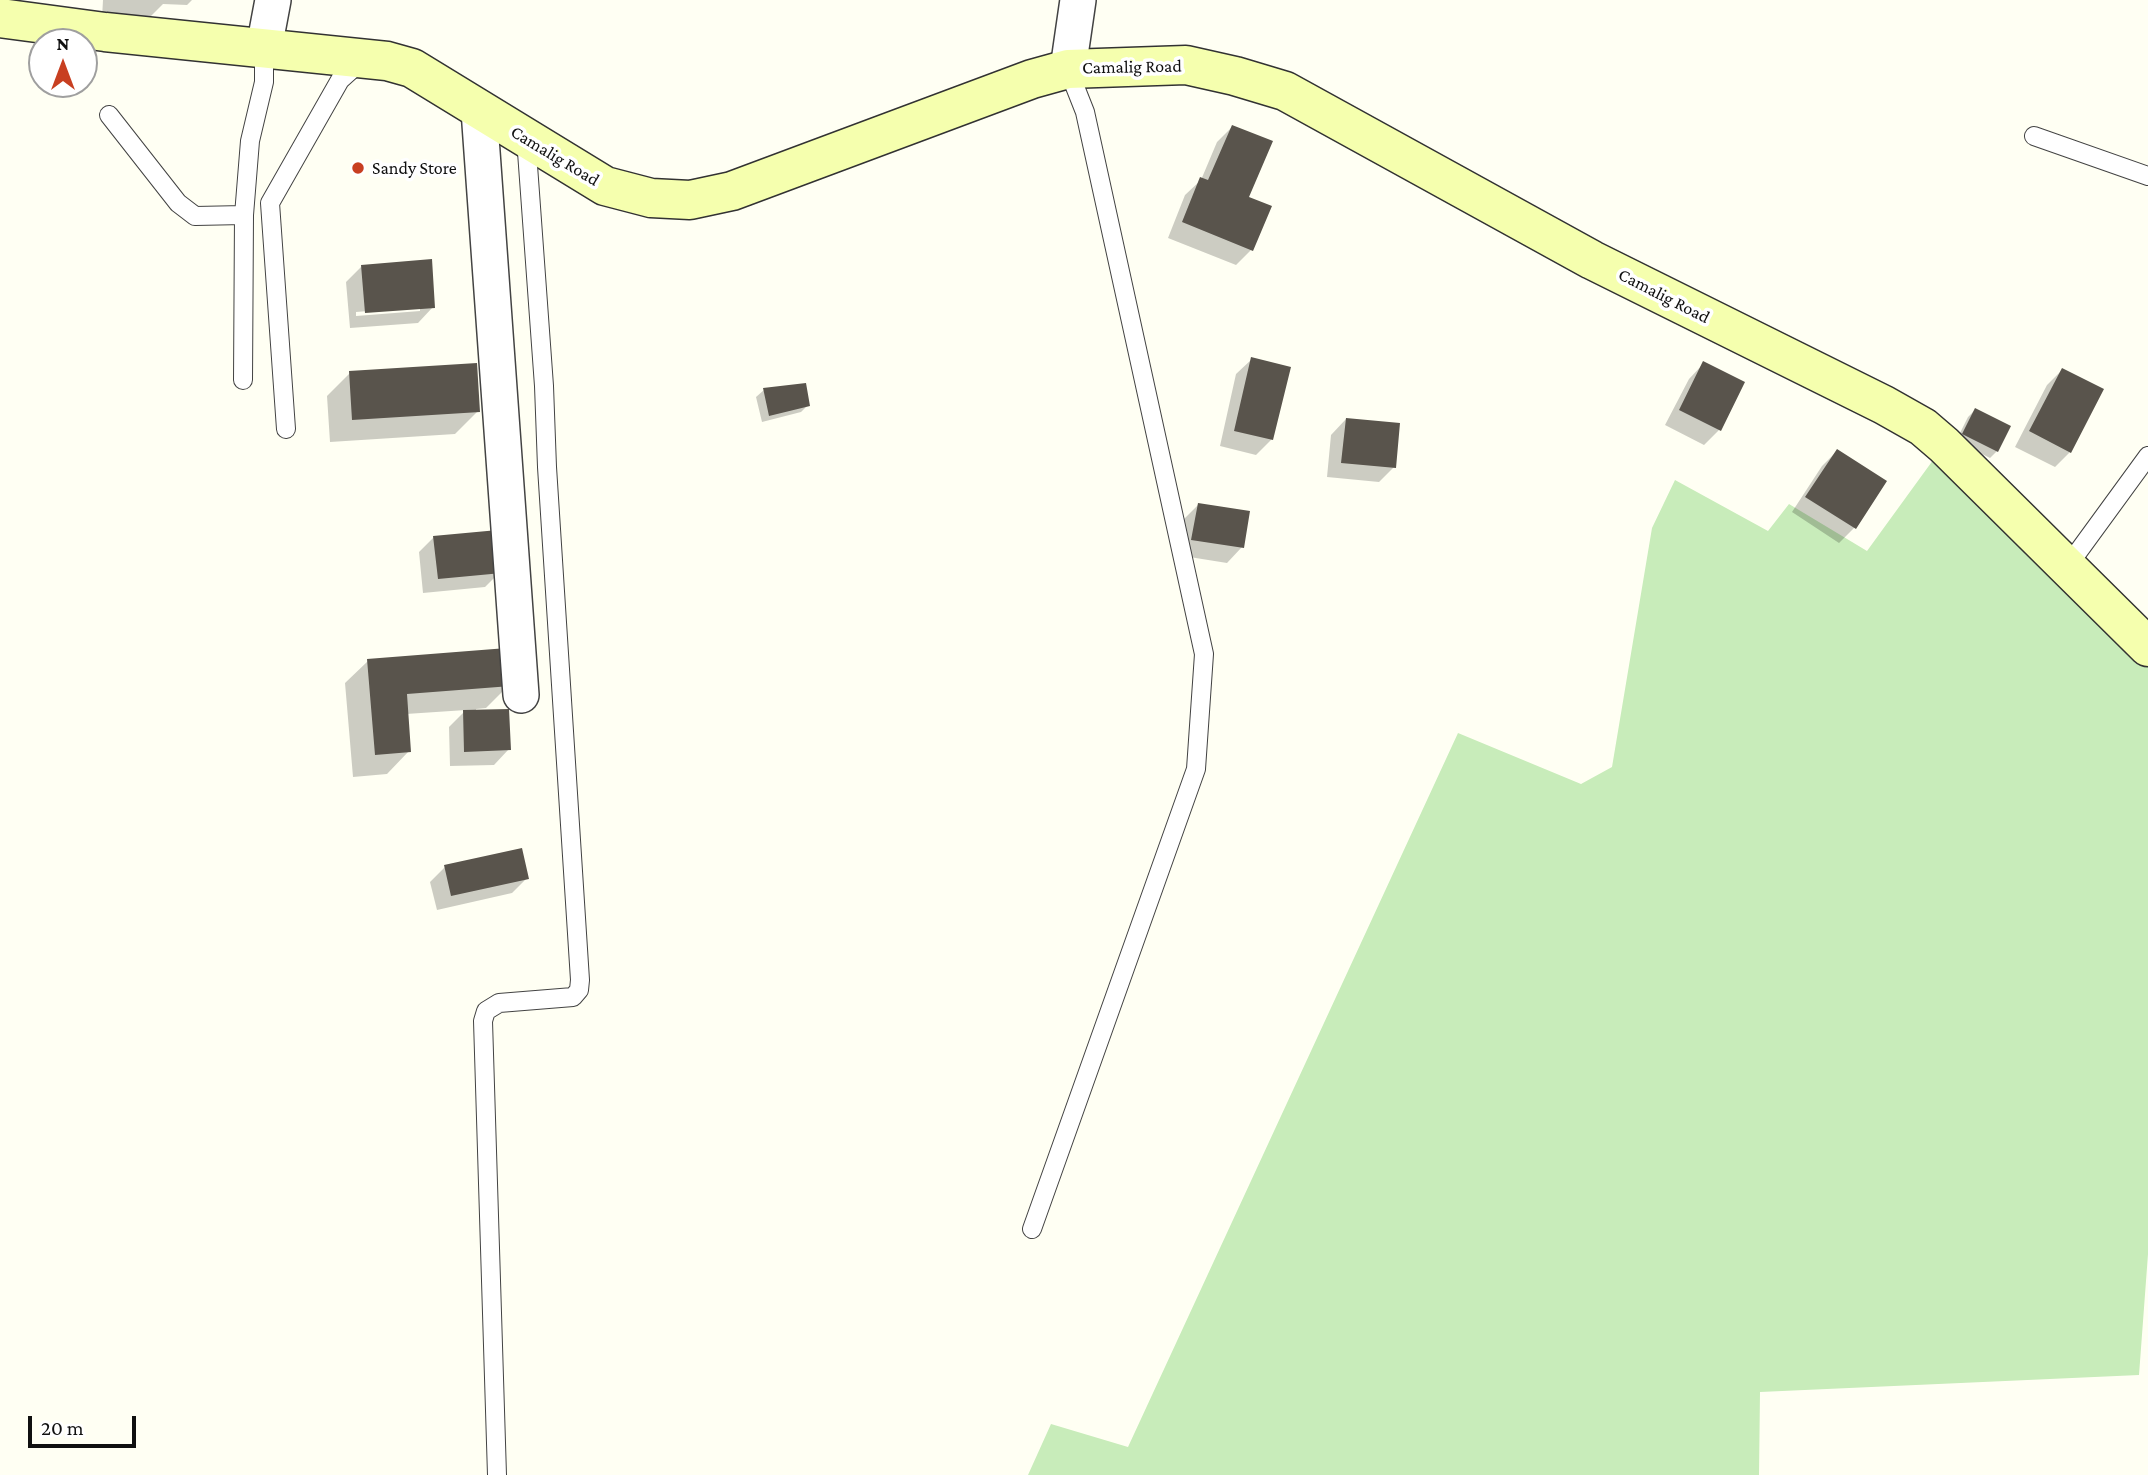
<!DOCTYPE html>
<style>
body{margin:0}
#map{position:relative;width:2148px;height:1475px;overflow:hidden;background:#fffff3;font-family:"Crimson Pro",serif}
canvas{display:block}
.north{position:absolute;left:28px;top:28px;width:70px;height:70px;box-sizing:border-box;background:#fff;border:2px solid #9f9f9f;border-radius:50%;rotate:0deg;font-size:19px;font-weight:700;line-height:28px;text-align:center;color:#101010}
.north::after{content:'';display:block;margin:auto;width:24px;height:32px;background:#c83f21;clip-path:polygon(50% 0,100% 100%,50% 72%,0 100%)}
.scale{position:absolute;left:28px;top:1416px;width:108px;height:32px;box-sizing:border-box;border:4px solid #101010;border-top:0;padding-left:9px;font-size:21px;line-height:24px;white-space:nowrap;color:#101010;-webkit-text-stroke:5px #fff;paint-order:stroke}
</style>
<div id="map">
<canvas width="2148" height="1475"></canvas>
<div class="north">N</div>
<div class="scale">20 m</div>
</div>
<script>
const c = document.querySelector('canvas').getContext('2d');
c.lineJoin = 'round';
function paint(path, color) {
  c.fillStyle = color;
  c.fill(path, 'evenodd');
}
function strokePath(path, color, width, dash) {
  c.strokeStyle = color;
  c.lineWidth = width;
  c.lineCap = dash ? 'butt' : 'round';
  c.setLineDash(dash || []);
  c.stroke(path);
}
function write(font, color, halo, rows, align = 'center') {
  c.font = font + ' "Crimson Pro",serif';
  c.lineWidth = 7;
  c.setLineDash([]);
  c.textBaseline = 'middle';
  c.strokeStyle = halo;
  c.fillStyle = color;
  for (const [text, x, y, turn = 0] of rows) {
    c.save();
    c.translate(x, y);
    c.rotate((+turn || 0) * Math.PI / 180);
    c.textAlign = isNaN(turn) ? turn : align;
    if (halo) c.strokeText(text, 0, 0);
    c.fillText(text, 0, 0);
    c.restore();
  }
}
paint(new Path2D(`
 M1944,445L2148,647V1254L2139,1375L1760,1392L1759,1475H1028L1051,1424L1128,1447L1458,733L1581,784L1612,767L1652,528L1675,480L1768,531L1789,504L1867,551Z`), '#c8ecba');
paint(new Path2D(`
 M103,0H192L187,5L163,4L146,21L102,18Z
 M1232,127L1246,198L1251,250L1236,265L1168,238L1185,195L1201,180L1217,142Z
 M361,267L433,307L418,323L350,328L346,282ZM420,307V311L356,316V312Z
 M1252,359L1272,439L1256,455L1220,446L1236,374Z
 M1704,363L1719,430L1704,445L1665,425L1689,379Z
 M2062,370L2070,452L2055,467L2015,447L2047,385Z
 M350,373L478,411L455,434L330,442L327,396Z
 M764,390L808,405L801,412L762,422L756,397Z
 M1975,410L1997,451L1990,458L1956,441L1968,417Z
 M1346,419L1394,467L1379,482L1327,477L1331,435Z
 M1837,451L1885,482L1854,528L1839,543L1792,512L1822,466Z
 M1198,505L1242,547L1227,563L1177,555L1183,520Z
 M434,537L500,572L485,587L423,593L419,552Z
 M368,661L509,685L486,708L476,709V712L509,749L494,765L450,766L449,727L466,710L406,714L409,751L387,774L353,777L345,683Z
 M445,867L527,878L512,893L437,910L430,882Z`), '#0003');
paint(new Path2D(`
 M1232,125L1273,141L1249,197L1272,206L1253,251L1182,222L1200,177L1208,180Z
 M432,259L435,308L365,313L361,265Z
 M1251,357L1291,367L1273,440L1234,431Z
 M1703,361L1745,382L1721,431L1679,410Z
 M477,363L480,412L352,420L349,371Z
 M2062,368L2104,389L2071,453L2029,431Z
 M806,383L810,406L769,416L763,388Z
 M1975,408L2011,426L1998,452L1962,434Z
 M1346,418L1400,423L1396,468L1341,463Z
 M1837,449L1887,481L1856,529L1805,497Z
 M1198,503L1250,511L1244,548L1191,540Z
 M498,530L502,573L438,579L433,536Z
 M507,648L511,686L407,694L411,752L375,755L367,659Z
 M509,709L511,750L464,752L463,710Z
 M522,848L529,879L451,896L444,865Z`), '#59544c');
const lane = new Path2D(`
 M109,115L178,203L195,216L244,215
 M2034,136L2148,176
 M243,380L244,215L250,141L264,82V48
 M286,429L270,203L340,80L360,62
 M2067,567L2148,456
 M1032,1229L1196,769L1204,654L1085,112L1068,69
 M497,1475L483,1021L486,1011L499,1003L573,997L579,990L580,980L547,467L544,386L526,138`);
const street = new Path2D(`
 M264,48L273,0
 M1068,69L1078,0
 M479,110L521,695`);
const secondary = new Path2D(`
 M0,18L105,32L387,61L412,68L605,186L651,198L690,200L732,191L1032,79L1068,69L1186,65L1235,76L1285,91L1592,260L1884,405L1923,427L1944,445L2148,647`);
strokePath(lane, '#434343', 20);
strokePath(street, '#434343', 38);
strokePath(secondary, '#323232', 41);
strokePath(lane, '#fff', 18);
strokePath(street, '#fff', 35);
strokePath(secondary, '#f5ffae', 38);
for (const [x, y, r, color] of [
 [358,168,7,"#c83f21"]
]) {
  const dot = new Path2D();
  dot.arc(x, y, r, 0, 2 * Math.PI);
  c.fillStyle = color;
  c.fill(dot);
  strokePath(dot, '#fff', 2.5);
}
write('18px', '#101010', '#fff', [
 ["Camalig Road",1132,67,-1],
 ["Camalig Road",555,156,31],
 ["Camalig Road",1664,296,27]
]);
write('18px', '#101010', '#fff', [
 ["Sandy Store",372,168]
], 'left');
</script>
